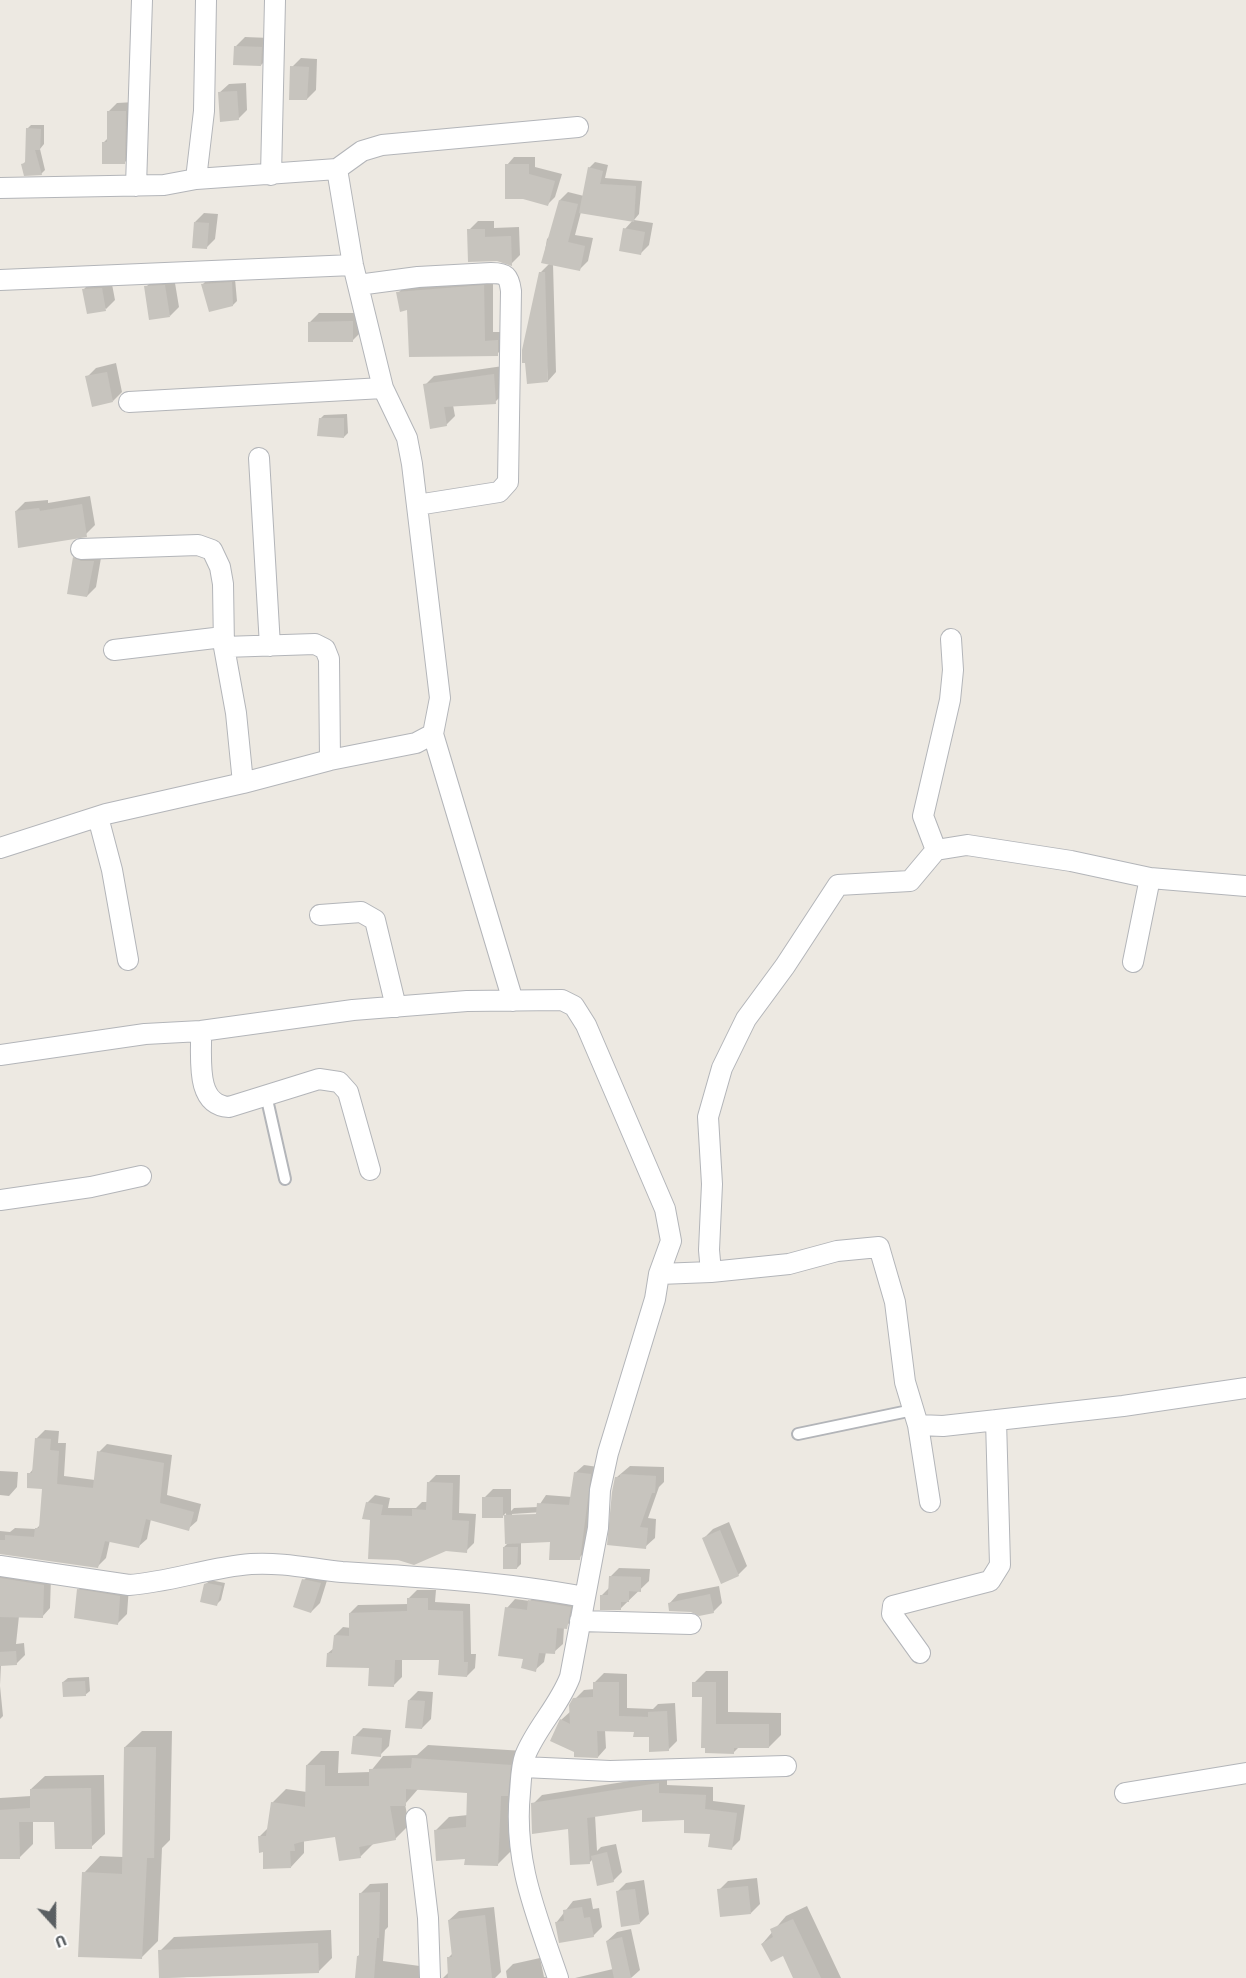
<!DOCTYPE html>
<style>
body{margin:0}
#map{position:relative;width:1246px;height:1978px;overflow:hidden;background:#ede9e2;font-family:Signika,sans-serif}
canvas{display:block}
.north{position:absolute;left:24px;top:1894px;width:60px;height:60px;-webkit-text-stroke:4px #fff;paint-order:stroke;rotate:159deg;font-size:16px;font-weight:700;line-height:24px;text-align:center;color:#5a5f62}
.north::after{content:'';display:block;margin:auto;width:21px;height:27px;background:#5a5f62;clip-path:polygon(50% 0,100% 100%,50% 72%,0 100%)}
</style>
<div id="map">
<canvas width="1246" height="1978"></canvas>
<div class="north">U</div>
</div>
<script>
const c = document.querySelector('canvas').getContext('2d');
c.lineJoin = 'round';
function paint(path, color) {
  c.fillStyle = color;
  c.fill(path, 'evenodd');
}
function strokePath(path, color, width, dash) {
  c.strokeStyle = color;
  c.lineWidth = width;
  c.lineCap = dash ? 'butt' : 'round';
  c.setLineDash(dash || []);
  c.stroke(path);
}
paint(new Path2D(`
 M245,37L270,38V56L261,65L236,46Z
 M301,58L317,59L316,90L307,99L292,67Z
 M246,83L247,110L238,119L219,93L229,84Z
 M135,102L133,154L124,163L103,143L109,137L108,112L117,103Z
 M31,125H44V144L40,149L45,170L41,174L23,164L26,161L27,129Z
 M514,157H535V167L562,174L555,197L548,204L507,165Z
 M595,162L608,165L605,178L642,181L639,214L634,220L653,223L649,245L640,254L625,229L633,220L581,212L575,235L593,238L588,261L580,269L553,264L556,372L548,381L540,273L550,263L543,262L547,239L551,235L560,200L568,192L584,196L589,168Z
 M204,213L218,214L215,239L206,248L195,222Z
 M478,221H494V228L519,227L520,255L511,264L469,230Z
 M174,277L179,307L170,316L146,287L155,278Z
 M493,277V332H507L506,345L497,354L398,293L407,284Z
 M111,279L115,300L106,309L84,289L93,280Z
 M235,279L237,301L233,305L202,285L206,281Z
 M319,313H361V332L352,341L310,322Z
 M116,363L122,392L113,401L87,377L96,368Z
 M503,366L504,393L495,402L453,405L455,416L446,425L425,385L434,376Z
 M347,414L348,433L344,437L320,419L324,415Z
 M90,496L95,525L86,534L16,511L25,502L48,500V503Z
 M83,549L102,552L96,587L87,596L74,558Z
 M45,1430L59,1431L58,1443H66L64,1476L95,1480L99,1452L107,1444L172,1455L167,1495L201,1504L197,1521L188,1529L151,1519L147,1539L138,1547L110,1540L106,1558L97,1567L0,1553V1531L10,1532L15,1528L36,1529L41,1524L44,1487L29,1474L34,1468L37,1438Z
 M584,1465L598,1467L587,1550L579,1558L552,1541L521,1542V1564L517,1568L504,1547L509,1542L507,1543L506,1513L502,1517L484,1498L493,1489H511V1511L514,1508L538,1507L546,1495L572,1497L575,1473ZM543,1512V1515L512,1517V1514Z
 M630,1466L664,1467V1482L659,1487L648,1518L656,1519L655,1538L645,1547L617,1477Z
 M0,1471L18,1472L17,1487L9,1496L0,1495Z
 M436,1475H460L459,1513L476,1514L474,1543L466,1551L372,1519L367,1503L375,1495L390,1498L388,1508H416L422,1502H428V1483Z
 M729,1522L747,1566L738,1575L704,1538L713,1529Z
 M0,1566L51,1577L50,1608L42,1617L19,1616L16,1644L24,1643L25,1655L16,1664L1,1665L0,1685Z
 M619,1568L650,1569L649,1581L620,1609L601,1596L610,1587V1577Z
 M313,1571L329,1574L320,1603L311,1612L304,1580Z
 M210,1580L225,1583L221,1600L217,1604L206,1584Z
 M87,1581L129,1587L127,1614L118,1623L78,1590Z
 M719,1586L722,1603L713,1612L692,1611L669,1604L678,1594Z
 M417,1590H436L435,1602L470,1604L471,1654H476L475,1668L467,1676L440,1659H402V1677L394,1685L371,1667L328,1653L334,1648L335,1635L343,1627L351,1628L350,1613L358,1605L408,1604L409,1598Z
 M538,1592L579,1599L575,1619L564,1627L563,1644L554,1652H546L544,1662L535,1670L524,1657L507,1608L515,1599L530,1601Z
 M706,1671H728V1712L781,1713V1735L769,1747H739L733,1753L706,1752L703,1696L694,1683Z
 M604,1673L627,1674V1708L653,1709L658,1704L675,1703L677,1741L668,1750L650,1735L635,1730H605L606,1748L598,1757L561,1720L571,1711L575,1699L584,1690L595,1689V1682Z
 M89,1677L90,1691L85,1695L63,1682L68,1678Z
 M0,1686L3,1716L0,1719Z
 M418,1691L433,1692L431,1719L422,1728L409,1700Z
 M363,1728L391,1730L389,1746L380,1755L354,1737Z
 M142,1731H172L170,1840L162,1848L158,1941L142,1957L84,1873L100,1856L123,1857L125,1747Z
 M428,1745L524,1751L514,1788L511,1851L497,1865L466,1857L435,1831L449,1817L468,1815L469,1792L419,1788L405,1804L409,1825L395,1839L375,1842L360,1857L337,1835L304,1841V1853L291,1867L264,1851L259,1837L269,1827L272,1803L286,1789L307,1792V1765L321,1751H339L338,1773L370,1772L383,1756L417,1755Z
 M104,1775L105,1834L91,1847L56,1820H33V1844L20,1857L0,1858V1798L31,1796V1789L45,1776Z
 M667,1775V1785L713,1787V1801L745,1805L740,1840L732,1848L712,1832L686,1818L643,1808L595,1815L597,1851L601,1847L616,1844L622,1872L613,1881L593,1859L589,1863L569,1827L533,1804L542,1795Z
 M757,1878L760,1904L751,1913L719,1890L728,1881Z
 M644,1880L649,1914L640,1923L617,1892L626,1883Z
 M388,1883V1927L385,1930L383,1961L427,1967L434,1978H357L358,1956L361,1953V1893L370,1884Z
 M591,1898L593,1909L599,1908L602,1927L593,1936L556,1923L573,1901Z
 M807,1906L841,1978H795L783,1953L762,1944L786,1916Z
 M494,1907L501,1972L495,1978H443L449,1972V1957L453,1953L449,1920L459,1911Z
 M631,1929L640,1970L631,1978H575L613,1969L607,1941L617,1932Z
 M331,1930L332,1958L318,1972L161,1978L160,1951L174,1937Z
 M540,1958L544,1977L554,1978H507L506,1971L513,1964Z`), '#0003');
paint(new Path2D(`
 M234,46L262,47L261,66L233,65Z
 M290,66L309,67L307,100H289Z
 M237,91L239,120L220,122L218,92Z
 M107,111H126L125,164H102V142H107Z
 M26,128L41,129L40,150H35L42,175L24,176L21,164L25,163Z
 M505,164H529V174L555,181L548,206L523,199H505Z
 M588,167L603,171L600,184L636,186L634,222L579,213Z
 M559,200L578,204L568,242L585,246L580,271L541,263Z
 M194,222L209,223L207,249L192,248Z
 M623,228L645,232L641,255L619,251Z
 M467,229H485V237L511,236L512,266L497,261L468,262Z
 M539,272H545L548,382L527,384L525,363H522V350Z
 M232,282L233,306L209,312L201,284Z
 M165,285L170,317L149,320L144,286Z
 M484,285L485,341L498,340V356L409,357L407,310L400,312L396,292Z
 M102,288L106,311L87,314L82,289Z
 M353,321V342H308V322Z
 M107,372L113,402L92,407L85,376Z
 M494,374L496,404L444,407L447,426L430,429L423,384Z
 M319,418H344V438L317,436Z
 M82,504L87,537L18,548L15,511L39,508L40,511Z
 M73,557L81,561H94L87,597L67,594Z
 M35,1438L51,1439L50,1450L59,1451L57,1484L93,1488L97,1451L164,1463L160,1503L194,1512L189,1531L146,1519L139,1548L105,1541L98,1568L0,1554V1540H5V1535L34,1537L35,1528H39L42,1489L27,1488V1473H32Z
 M574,1472L591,1474L580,1560H549L550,1542L505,1544L504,1515L536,1514L537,1503L569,1505Z
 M620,1474L656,1476L655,1493H652L640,1527L648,1528L646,1549L607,1545L612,1492L615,1477H620Z
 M427,1482L453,1483L452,1520L469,1521L467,1553L446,1551L414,1565L398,1560L368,1559L370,1520L362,1519L366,1502L383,1505L381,1515L412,1516V1509L426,1510Z
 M482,1497H503V1518H482Z
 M720,1530L739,1576L721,1584L702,1538Z
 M503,1547H518L517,1569H503Z
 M609,1576L641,1577V1592L629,1591V1602H621V1610H600V1595H608Z
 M0,1578L44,1585L43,1618L0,1617Z
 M302,1579L321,1583L311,1613L293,1607Z
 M207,1583L222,1586L217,1606L200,1602L204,1584Z
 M77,1589L120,1596L118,1625L74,1618Z
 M710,1594L714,1613L699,1616L691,1612L669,1611L668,1603Z
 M407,1598H428V1610L463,1611L464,1662H468L467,1677L438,1675L439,1660H395L394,1687L368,1686L369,1668L326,1667L327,1653H332L334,1635L349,1636V1613L407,1611Z
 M528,1600L571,1607L567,1629L557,1628L555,1654L539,1653L536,1672L521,1668L523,1659L498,1656L505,1607L527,1610Z
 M16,1651L17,1665L0,1666V1652Z
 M85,1681L86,1696L63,1697L62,1682Z
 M593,1682H619V1716L648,1717V1712L667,1711L669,1751L649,1752V1737H633L634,1732L597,1731L598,1758L574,1757V1752L550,1741L560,1719L570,1724L569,1705L573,1698L593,1697Z
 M692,1682H716V1724H769V1748H734V1754L705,1753V1748H701L702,1697H692Z
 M408,1700L425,1701L422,1729L405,1728Z
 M353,1736L382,1738L381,1757L351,1754Z
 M124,1747H156L154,1858H147L142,1959L78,1957L82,1872L122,1874Z
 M412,1758L511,1765L508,1796H501L498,1866L464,1865L465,1859L436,1861L434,1830L466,1827L467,1793L406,1789V1806H390L396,1840L359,1847L361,1858L339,1861L335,1837L301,1842L294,1844L295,1851H290L291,1868L263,1869V1852L259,1853L258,1836H266L271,1802L305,1807L306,1765H325V1786H369V1769L411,1768Z
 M659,1783V1793L706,1795L705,1809L737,1813L732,1850L708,1847L710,1834L684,1833V1820L642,1822V1810L587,1818L590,1864L570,1865L568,1829L532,1834L531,1803Z
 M91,1788L92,1849H55L54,1822H19L20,1859H0V1810L30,1808V1789Z
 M607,1852L614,1882L597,1886L591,1856Z
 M748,1886L751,1914L720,1917L717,1889Z
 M635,1889L640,1924L621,1927L616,1891Z
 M380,1892L379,1938H377L374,1978H355L357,1956H359V1893Z
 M582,1907L584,1918L590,1917L594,1937L559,1943L555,1922L564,1921L563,1910Z
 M485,1915L492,1978H448L447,1957H452L448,1920Z
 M793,1919L821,1978H793L783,1956L771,1962L761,1944L773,1937L770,1929Z
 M622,1937L631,1978H614L606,1941Z
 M318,1943L319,1973L159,1978L158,1950Z`), '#c7c4be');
const service = new Path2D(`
 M266,1095L285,1179
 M798,1434L913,1410`);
const minor = new Path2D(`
 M271,175L275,0
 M196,179L204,111L206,0
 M136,186L142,0
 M0,188L164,185L196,179L337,169L362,151L382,145L578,127
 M0,280L353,265
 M358,285L418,277L491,273C506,273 509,276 511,291L508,482L499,492L417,505
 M129,402L383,388
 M259,458L270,646
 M81,549L198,545L212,550L220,567L223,584L224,647L236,713L243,783
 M224,647L315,644L325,649L329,659L330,760
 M114,650L223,637
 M433,734L513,1001
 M98,817L112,870L128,960
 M0,848L106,814L243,783L330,760L416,743L433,734L440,698L412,464L407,438L383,388L353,265L337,169
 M936,850L923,816L950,700L953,670L951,639
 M320,915L361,912L375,920L396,1007
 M1133,962L1150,878
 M201,1031C202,1056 194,1105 229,1107L319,1079L339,1082L348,1092L370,1170
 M0,1055L145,1034L201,1031L353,1010L467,1001L562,1000L574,1006L586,1025L665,1209L671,1241L659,1274L711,1272L709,1250L712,1184L708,1117L722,1068L746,1019L785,966L838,885L910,881L936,850L967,845L1071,861L1150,878L1246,886
 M0,1200L91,1187L141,1176
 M711,1272L789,1264L837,1251L879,1247L895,1302L905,1382L918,1425L943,1426L1123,1406L1246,1388
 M918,1425L930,1502
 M0,1566L129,1585C171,1582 210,1567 251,1564C282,1562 312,1569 342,1572C423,1577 504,1582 584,1597
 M580,1621L691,1624
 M920,1653L892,1614L893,1606L990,1581L1000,1565L996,1420
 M523,1767L610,1771L786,1766
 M1125,1793L1246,1773
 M416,1818L428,1918L430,1978
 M558,1978C536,1913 513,1862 520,1792C521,1781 521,1767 525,1756C536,1728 559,1706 570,1677L598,1528L600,1490L608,1453L655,1299L659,1274`);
strokePath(service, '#b3b5b9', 14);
strokePath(minor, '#b3b5b9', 22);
strokePath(service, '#fff', 10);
strokePath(minor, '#fff', 20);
</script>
